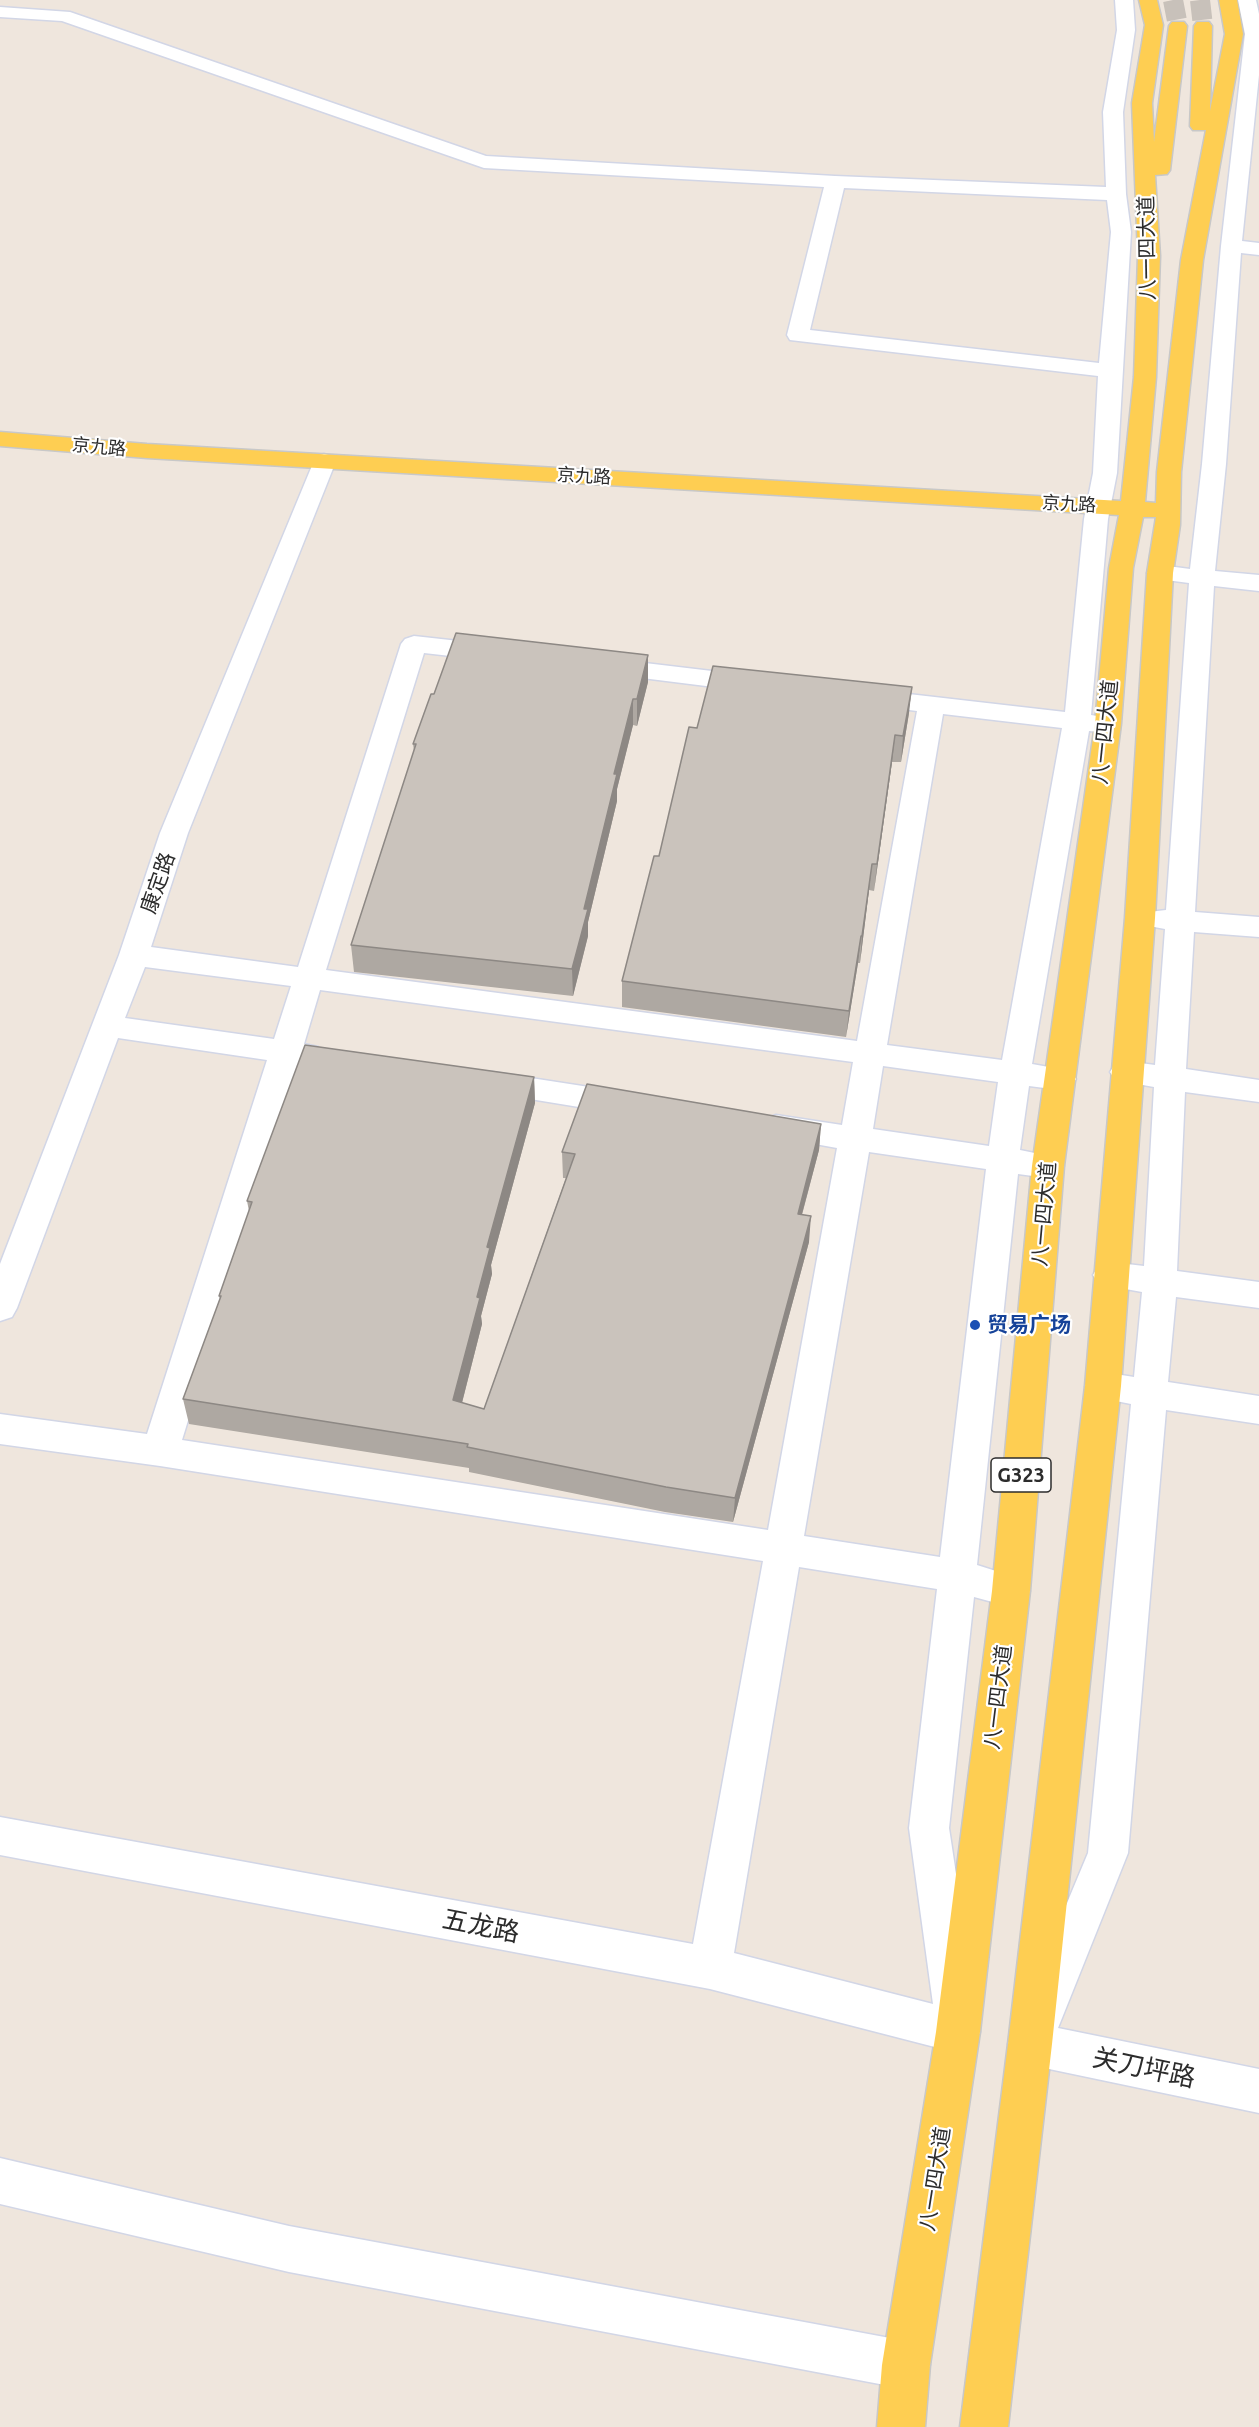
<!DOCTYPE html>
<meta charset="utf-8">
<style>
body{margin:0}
canvas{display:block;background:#efe6dd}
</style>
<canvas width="1259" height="2427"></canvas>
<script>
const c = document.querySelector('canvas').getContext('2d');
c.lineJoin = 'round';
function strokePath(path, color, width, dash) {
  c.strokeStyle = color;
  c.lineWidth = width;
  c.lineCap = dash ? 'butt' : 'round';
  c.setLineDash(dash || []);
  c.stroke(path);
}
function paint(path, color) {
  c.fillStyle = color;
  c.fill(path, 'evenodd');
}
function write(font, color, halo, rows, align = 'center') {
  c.font = font + ' Ubuntu,"Noto Sans SC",sans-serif';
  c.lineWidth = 4.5;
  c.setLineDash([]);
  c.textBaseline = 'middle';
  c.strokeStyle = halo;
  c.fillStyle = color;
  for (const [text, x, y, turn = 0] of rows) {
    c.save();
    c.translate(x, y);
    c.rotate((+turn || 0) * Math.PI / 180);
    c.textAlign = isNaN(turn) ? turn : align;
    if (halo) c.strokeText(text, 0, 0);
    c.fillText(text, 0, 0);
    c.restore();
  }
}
strokePath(new Path2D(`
 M1173,0L1178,26
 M1200,0L1203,26`), '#c8c1ba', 20, [20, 10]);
const minor = new Path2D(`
 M1115,0H1133L1135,30L1123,112L1126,194L1131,232L1117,473L1108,519L1091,715L1110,718L1113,724L1110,730L1100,732L1089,731L1032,1064L1071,1071L1076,1079L1071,1087L1060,1090L1029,1086L1020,1150L1059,1158L1064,1166L1059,1174L1048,1178L1018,1174L977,1565L1024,1580L1030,1591L1024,1602L1011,1607L974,1597L949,1828L980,2032L973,2047L958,2053L710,1989L0,1855V1817L693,1944L763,1561L160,1466L0,1444V1414L147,1434L267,1060L118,1038L17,1308L12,1317L0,1321V1264L119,955L160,833L316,456L324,454L332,456L336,461L188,833L151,947L298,967L401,644L405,639L414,636L495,645L504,647L508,653L504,659L495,661L424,653L326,970L857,1041L917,711L856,703L852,697L856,691L865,689L1065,712L1084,519L1093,473L1098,376L790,340L787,335L824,187L484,168L62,21L0,17V7L70,12L486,156L835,176L1106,187L1103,112L1117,30ZM844,188L1107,200L1111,232L1099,363L810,330ZM943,714L1062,728L1002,1060L887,1045ZM145,967L291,986L274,1039L125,1018ZM320,990L853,1062L842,1125L776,1115L765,1119L760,1127L765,1135L837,1148L768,1530L182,1440L297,1065L307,1066L318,1063L323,1055L318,1047L304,1044ZM883,1066L998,1082L989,1146L873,1129ZM869,1152L986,1169L940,1557L804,1536ZM799,1567L937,1589L909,1828L933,2004L734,1953Z
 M1238,0H1256L1259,14V75L1242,241L1259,243V255L1241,253L1226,464L1215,571L1259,575V591L1214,586L1195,912L1259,917V937L1194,932L1186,1069L1259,1080V1102L1185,1092L1177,1271L1259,1282V1308L1176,1297L1168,1382L1259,1396V1424L1166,1410L1128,1853L1058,2028L1259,2069V2113L1030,2065L1015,2059L1008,2044L1088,1853L1131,1404L1091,1396L1085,1386L1091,1376L1103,1372L1134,1377L1142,1292L1098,1284L1093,1275L1098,1266L1110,1262L1144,1266L1154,1087L1115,1080L1110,1072L1115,1064L1126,1061L1155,1065L1165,929L1149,926L1144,919L1149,912L1166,910L1189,583L1151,578L1147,573L1151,568L1160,565L1190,569L1202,464L1221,246L1245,34Z
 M603,658L754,676L763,678L767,684L763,690L754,692L594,672L590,666L594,660Z
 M492,1072L628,1093L639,1096L644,1104L639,1112L628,1115L481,1091L476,1083L481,1075Z
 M0,2158L289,2226L906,2341L923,2348L930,2365L923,2382L906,2389L289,2272L0,2204Z`);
const major = new Path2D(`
 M1139,0H1157L1163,25L1152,103L1154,142L1169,26L1172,22H1184L1187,26L1170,170L1167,174L1155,175L1160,256L1156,377L1145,502L1156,503L1157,472L1181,260L1206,130H1193L1190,126L1194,26L1197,22H1209L1212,26L1210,111L1225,34L1219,0H1237L1243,34L1203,260L1181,472L1180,525L1173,573L1155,918L1121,1386L1052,2044L1008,2427H960L1008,2044L1085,1386L1125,918L1147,573L1156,517H1143L1133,568L1121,724L1064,1166L1030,1591L980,2032L930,2365L925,2427H877L882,2365L936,2032L992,1591L1032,1166L1095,724L1109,568L1119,515L147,458L0,446V432L147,444L1121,501L1134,377L1138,256L1132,103L1145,25Z`);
strokePath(minor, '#d2d6e6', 3);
strokePath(major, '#c8c8c8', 3);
paint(minor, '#fff');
paint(major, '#fece52');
paint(new Path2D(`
 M648,655V682L637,726L633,725L617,789V801L588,922V936L573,996L354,972L351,945L414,751L413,744L434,694Z
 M909,713L901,762H892L874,891L869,890L860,963H858L846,1037L622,1007V981L659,856Z
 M534,1077L535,1103L491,1265L492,1274L481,1316L482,1324L462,1403L484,1409L566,1178H563L562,1152L821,1124L819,1150L802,1215L809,1242L733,1522L665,1512L469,1472V1468L189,1424L183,1399L220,1299L219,1296L249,1211L247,1201Z`), '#aea8a2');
paint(new Path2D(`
 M648,655V682L637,726V699Z
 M912,687L909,713L901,762L903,736Z
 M633,699V725L617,789V801L588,922V936L573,996L572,969L584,909L614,774Z
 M895,735L892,762L874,891L877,864Z
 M872,864L869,890L860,963L862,936Z
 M861,936L858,963L846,1037L849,1011Z
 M534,1077L535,1103L491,1265L492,1274L481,1316L482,1324L456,1426L453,1400L477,1297L487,1247Z
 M821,1124L819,1150L795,1240L798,1214Z
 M811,1216L809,1242L733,1522L735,1498Z`), '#8d8884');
const building = new Path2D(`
 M456,633L648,655L637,699H633L614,774H617L584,909H588L572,969L351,945L416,744H413L431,694H434Z
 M713,666L912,687L903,736L895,735L877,864H872L862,936H861L849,1011L622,981L654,856H659L689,727L697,728Z
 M305,1045L534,1077L487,1247L490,1248L477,1297L480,1298L453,1400L484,1409L575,1154L562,1152L587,1084L821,1124L798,1214L811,1216L735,1498L666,1487L467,1447L468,1444L183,1399L221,1296H219L252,1202L247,1201Z`);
paint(building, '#cac3bc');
strokePath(building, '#8d8884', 1.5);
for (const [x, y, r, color] of [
 [975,1325,6,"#1a4fb4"]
]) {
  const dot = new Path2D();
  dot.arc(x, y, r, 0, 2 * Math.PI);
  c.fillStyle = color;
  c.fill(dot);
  strokePath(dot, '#fff', 2);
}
write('18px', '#2c2c2c', '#fff', [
 ["京九路",99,447,5],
 ["京九路",584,476,3],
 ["京九路",1069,504,3]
]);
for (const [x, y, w] of [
 [1021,1475,60]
]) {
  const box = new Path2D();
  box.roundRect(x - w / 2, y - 17, w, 34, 4.5);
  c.fillStyle = '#fff';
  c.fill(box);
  strokePath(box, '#2c2c2c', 1.5);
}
write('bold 20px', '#2c2c2c', null, [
 ["G323",1021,1475]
]);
write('21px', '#2c2c2c', '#fff', [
 ["八一四大道",1147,248,-91],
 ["八一四大道",1105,732,-84],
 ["康定路",158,883,-71],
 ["八一四大道",1044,1214,-85],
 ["八一四大道",998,1697,-83],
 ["八一四大道",935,2179,-81]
]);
write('bold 21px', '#164399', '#fff', [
 ["贸易广场",987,1325]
], 'left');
write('26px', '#2c2c2c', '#fff', [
 ["五龙路",481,1926,11],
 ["关刀坪路",1144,2068,12]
]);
</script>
